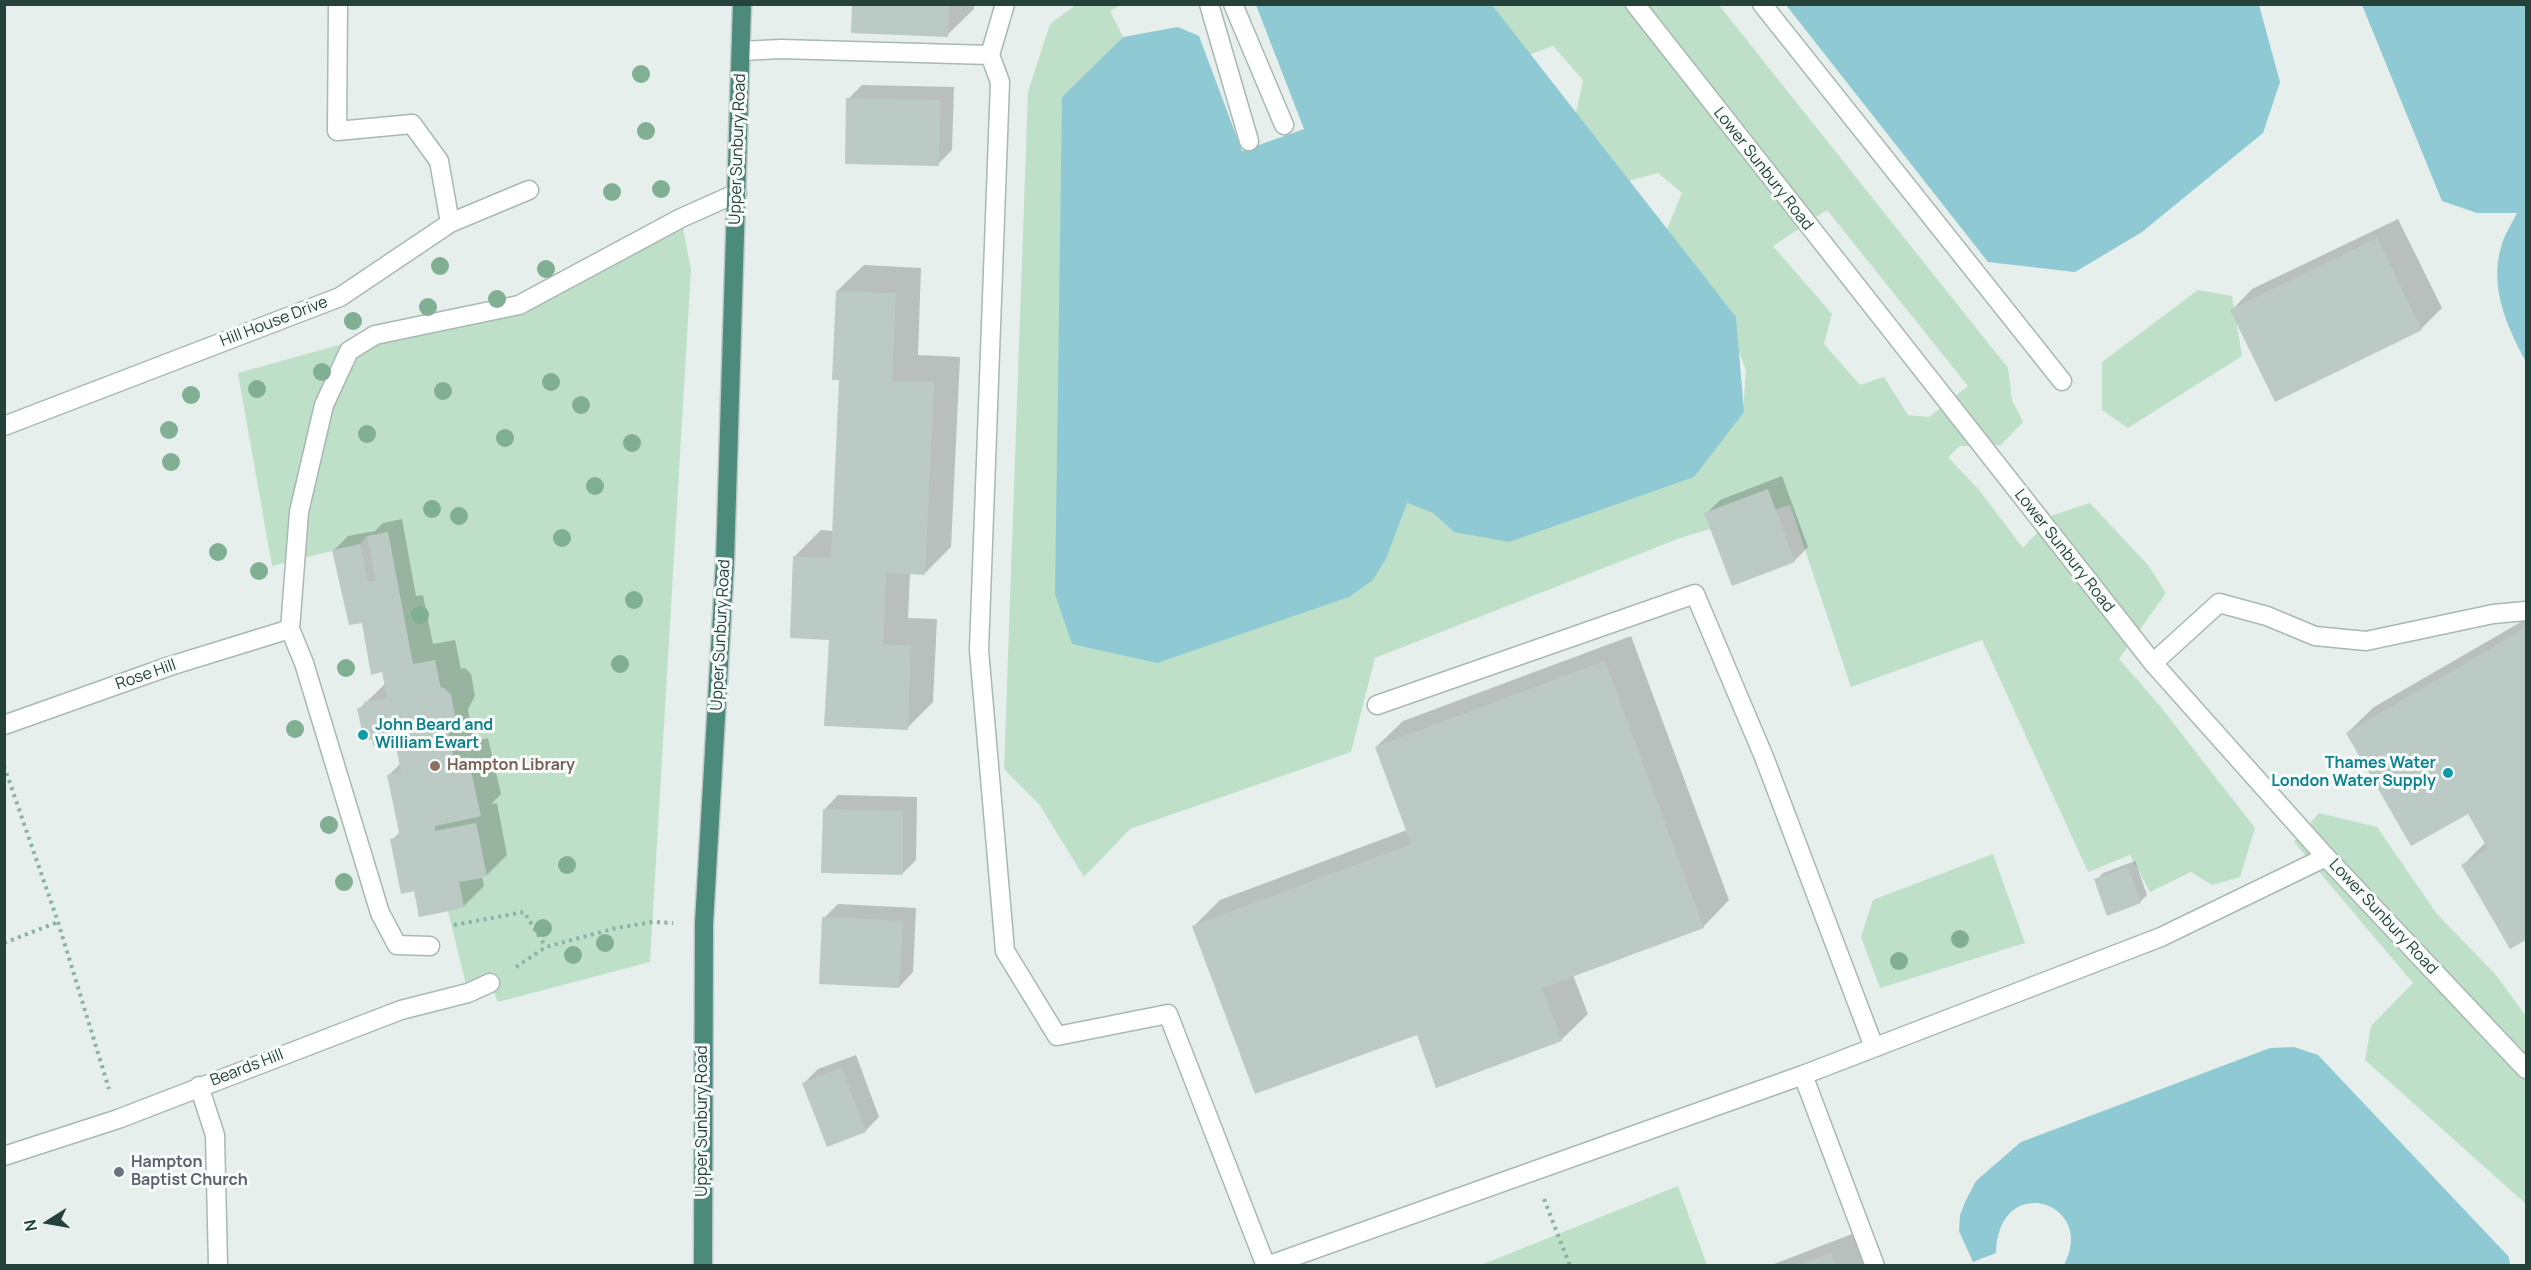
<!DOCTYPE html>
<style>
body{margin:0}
#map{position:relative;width:2531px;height:1270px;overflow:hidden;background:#e6efeb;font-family:Manrope,sans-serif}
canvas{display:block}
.frame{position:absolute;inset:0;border:6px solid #24423a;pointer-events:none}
.north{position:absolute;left:18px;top:1192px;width:60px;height:60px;-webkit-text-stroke:4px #f7fbf9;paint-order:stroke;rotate:259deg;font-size:16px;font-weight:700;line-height:24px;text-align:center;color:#24423a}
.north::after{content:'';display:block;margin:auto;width:21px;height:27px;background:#24423a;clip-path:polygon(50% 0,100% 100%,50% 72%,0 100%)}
</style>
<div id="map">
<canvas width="2531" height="1270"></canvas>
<div class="frame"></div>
<div class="north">N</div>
</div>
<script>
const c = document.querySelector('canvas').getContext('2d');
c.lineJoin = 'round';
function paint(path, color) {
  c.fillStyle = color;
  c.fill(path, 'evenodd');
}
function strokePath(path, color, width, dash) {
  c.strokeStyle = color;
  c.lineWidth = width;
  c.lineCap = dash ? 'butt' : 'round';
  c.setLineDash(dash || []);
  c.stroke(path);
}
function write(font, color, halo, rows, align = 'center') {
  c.font = font + ' Manrope,sans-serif';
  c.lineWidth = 6;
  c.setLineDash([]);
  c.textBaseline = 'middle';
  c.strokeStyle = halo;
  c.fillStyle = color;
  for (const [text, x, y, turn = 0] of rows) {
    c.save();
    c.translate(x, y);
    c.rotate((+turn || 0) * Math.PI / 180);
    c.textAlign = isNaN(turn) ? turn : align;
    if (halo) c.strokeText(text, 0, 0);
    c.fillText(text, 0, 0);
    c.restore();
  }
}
paint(new Path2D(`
 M1718,4L2008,368L2012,400L2023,422L2001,445L1960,446L1948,457L1979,490L2023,548L2053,515L2090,503L2148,565L2166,593L2119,659L2160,706L2255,828L2240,877L2212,885L2191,872L2150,892L2130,855L2088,872L1982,640L1851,687L1790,505L1680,538L1375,658L1351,752L1130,829L1084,877L1039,804L1004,769L1028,92L1050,24L1076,5H1121L1110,11L1123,37L1062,97L1387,557L1407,503L1433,513L1454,532L1743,412L1746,370L1729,326L1662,241L1682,193L1658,173L1617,184L1572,132L1583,80L1553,46L1523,57L1476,5ZM1827,210L1968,386L1929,417L1908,415L1884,377L1860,385L1824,344L1832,314L1773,246Z
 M681,218L691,269L650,962L498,1002L490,984L468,993L448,911L464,908L459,882L487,877L476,823L435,831V826L481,816L454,760L447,728L452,727L455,718L451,695L413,664L367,536L360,544L272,566L238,373L375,335L519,305Z
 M2198,290L2232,296L2242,356L2128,428L2102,410V362Z
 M2319,813L2377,827L2437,914L2496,975L2526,1016V1204L2365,1060L2371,1026L2413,983L2294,842Z
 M1993,854L2025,943L1880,988L1861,937L1873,900Z
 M1678,1186L1707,1265H1481Z`), '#bfe0c8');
paint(new Path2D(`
 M1256,5H1492L1736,317L1744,412L1694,477L1509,542L1454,532L1433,513L1407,503L1387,557L1373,580L1349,597L1157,663L1072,644L1055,594L1062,97L1123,37L1178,27L1199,36L1242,151L1304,129Z
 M1786,5H2259L2280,82L2263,133L2142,232L2075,272L1988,262Z
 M2362,5H2526V362C2505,323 2487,282 2504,238C2508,229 2513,221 2517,213H2477L2442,201Z
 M2294,1047L2318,1055L2509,1257L2510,1265H2064C2098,1202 1998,1170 1996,1253L1973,1262L1959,1231L1960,1215L1966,1200L1976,1181L2021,1142L2270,1048Z`), '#8ec9d4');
paint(new Path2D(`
 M853,4H974V9L947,35Z
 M862,85L954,87L952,150L938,164L848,99Z
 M2398,219L2442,308L2421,329L2232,310L2252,289Z
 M864,265L921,268L918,355L960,357L951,547L925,573H910L908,618L937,619L933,702L907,728L830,639L794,557L821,530L834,531L841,379L837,291Z
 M1782,476L1808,547L1794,561L1706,514L1720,500Z
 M402,519L416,596L423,595L433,644L455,640L461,669L465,668L471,674L475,696L468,709L474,741L488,738L501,794L491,804L497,803L507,855L486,876H482L484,886L463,907L416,889L392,840L401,831L389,775L401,763L396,739L359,709L386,683L384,671L334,550L348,536L375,531L383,523Z
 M2526,619V938L2510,947L2463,865L2486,842L2468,811L2347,733L2374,707Z
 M1631,636L1729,900L1703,927L1573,975L1588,1014L1561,1040L1417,1033L1194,926L1220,900L1407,830L1376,747L1403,721Z
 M838,795L917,797L916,860L902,874L824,810Z
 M2135,861L2147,895L2140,902L2096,880L2103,873Z
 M838,904L916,908L913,972L899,987L824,918Z
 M856,1055L879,1117L865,1131L804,1083L818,1069Z
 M1852,1234L1864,1266H1769Z`), '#0003');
paint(new Path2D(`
 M852,4H949L948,37L851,33Z
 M846,98L940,100L939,166L845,164Z
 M2377,238L2422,330L2275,402L2230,310Z
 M836,291L896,293L892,381L934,382L925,575L886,573L883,644L911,645L908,730L824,726L829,640L790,638L793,556L831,558L839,380H832Z
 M1768,489L1795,562L1732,586L1704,513Z
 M388,532L413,664L435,660L441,689L444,688L451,695L455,718L452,727L447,728L454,760L468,757L481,816L435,826V831L476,823L487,877L459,882L464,908L419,917L414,891L401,894L390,839L400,837L387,775L401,772L395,741L373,746L372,739L364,741L357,708L365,707L364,702L387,698L382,672L371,675L362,623L349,625L332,550L360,544L368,582L376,581L367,536Z
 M2526,628V940L2510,949L2461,865L2488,849L2468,814L2411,846L2346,733Z
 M1605,661L1704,928L1542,988L1562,1041L1436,1088L1417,1035L1255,1094L1192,926L1411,844L1375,747Z
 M823,809L903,811V875L821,873Z
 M2128,867L2141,903L2107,916L2094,879Z
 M822,917L903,921L899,988L819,984Z
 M842,1068L866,1132L827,1147L802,1083Z
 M1831,1253L1836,1266H1800V1265Z`), '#bbcac4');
const service = new Path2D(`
 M338,4L337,131L412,124
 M1005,4L990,55L1000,82L979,650L1005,951L1057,1036L1168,1014L1266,1266
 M1209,4L1249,141
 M1233,4L1284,125
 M1762,4L2062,381
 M741,51L781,49L990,55
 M2153,663L2219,603L2267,616L2315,636L2366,641L2493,614L2526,611
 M1377,705L1695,594L1764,757L1874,1047
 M430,946L397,945L380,913L304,663L290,629L299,512L324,405L349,351L375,335L519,305L681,218L737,193
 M1803,1075L1875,1266
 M1267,1266L1803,1075L2161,937L2326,857`);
const minor = new Path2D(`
 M412,124L439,161L450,223
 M4,426L340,297L450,223L529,190
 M4,725L170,666L290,629
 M199,1086L215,1135L218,1266
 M4,1156L118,1119L401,1010L468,993L490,983`);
const tertiary = new Path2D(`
 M1635,4L2153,663L2326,857L2526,1069`);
const trunk = new Path2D(`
 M703,1266L704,923L725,562L742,4`);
strokePath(service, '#a8b8b2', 21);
strokePath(minor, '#a8b8b2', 21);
strokePath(tertiary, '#a8b8b2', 21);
strokePath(trunk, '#c2cac8', 21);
strokePath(new Path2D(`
 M4,766L58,922L109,1089
 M454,925L524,912L546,947
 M4,943L58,922
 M516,967L546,947L616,928L653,922L673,923
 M1544,1199L1570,1266`), '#86b3a5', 4, [3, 4.5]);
strokePath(service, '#fff', 18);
strokePath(minor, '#fff', 18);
strokePath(tertiary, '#fff', 18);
strokePath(trunk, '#4c8a7c', 18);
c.fillStyle = '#80af93';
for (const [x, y] of [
 [641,74],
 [646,131],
 [661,189],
 [612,192],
 [440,266],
 [546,269],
 [497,299],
 [428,307],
 [353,321],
 [322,372],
 [551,382],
 [257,389],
 [443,391],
 [191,395],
 [581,405],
 [169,430],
 [367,434],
 [505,438],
 [632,443],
 [171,462],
 [595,486],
 [432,509],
 [459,516],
 [562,538],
 [218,552],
 [259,571],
 [634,600],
 [420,615],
 [620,664],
 [346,668],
 [295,729],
 [329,825],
 [567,865],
 [344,882],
 [543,928],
 [1960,939],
 [605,943],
 [573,955],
 [1899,961]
]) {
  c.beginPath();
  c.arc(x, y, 9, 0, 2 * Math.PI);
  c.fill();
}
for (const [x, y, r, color] of [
 [363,735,6,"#0f9aa8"],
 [435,766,6,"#8d6e63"],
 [2448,773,6,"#0f9aa8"],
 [119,1172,6,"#6b7280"]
]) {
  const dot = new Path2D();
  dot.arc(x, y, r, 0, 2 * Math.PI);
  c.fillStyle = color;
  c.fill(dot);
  strokePath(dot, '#f7fbf9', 2);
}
write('16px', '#24423a', '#f7fbf9', [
 ["Upper Sunbury Road",738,149,-88],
 ["Lower Sunbury Road",1763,169,52],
 ["Hill House Drive",274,322,-21],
 ["Lower Sunbury Road",2064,551,52],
 ["Upper Sunbury Road",721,635,-87],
 ["Rose Hill",146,675,-19],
 ["Lower Sunbury Road",2383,917,47],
 ["Beards Hill",247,1068,-21],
 ["Upper Sunbury Road",703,1121,-90]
]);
write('bold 16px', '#0d838f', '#f7fbf9', [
 ["John Beard and",375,726],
 ["William Ewart",375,744],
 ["Thames Water",2436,764,"right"],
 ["London Water Supply",2436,782,"right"]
], 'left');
write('bold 16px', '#785e54', '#f7fbf9', [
 ["Hampton Library",447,766]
], 'left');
write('bold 16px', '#5b616d', '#f7fbf9', [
 ["Hampton",131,1163],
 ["Baptist Church",131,1181]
], 'left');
</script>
